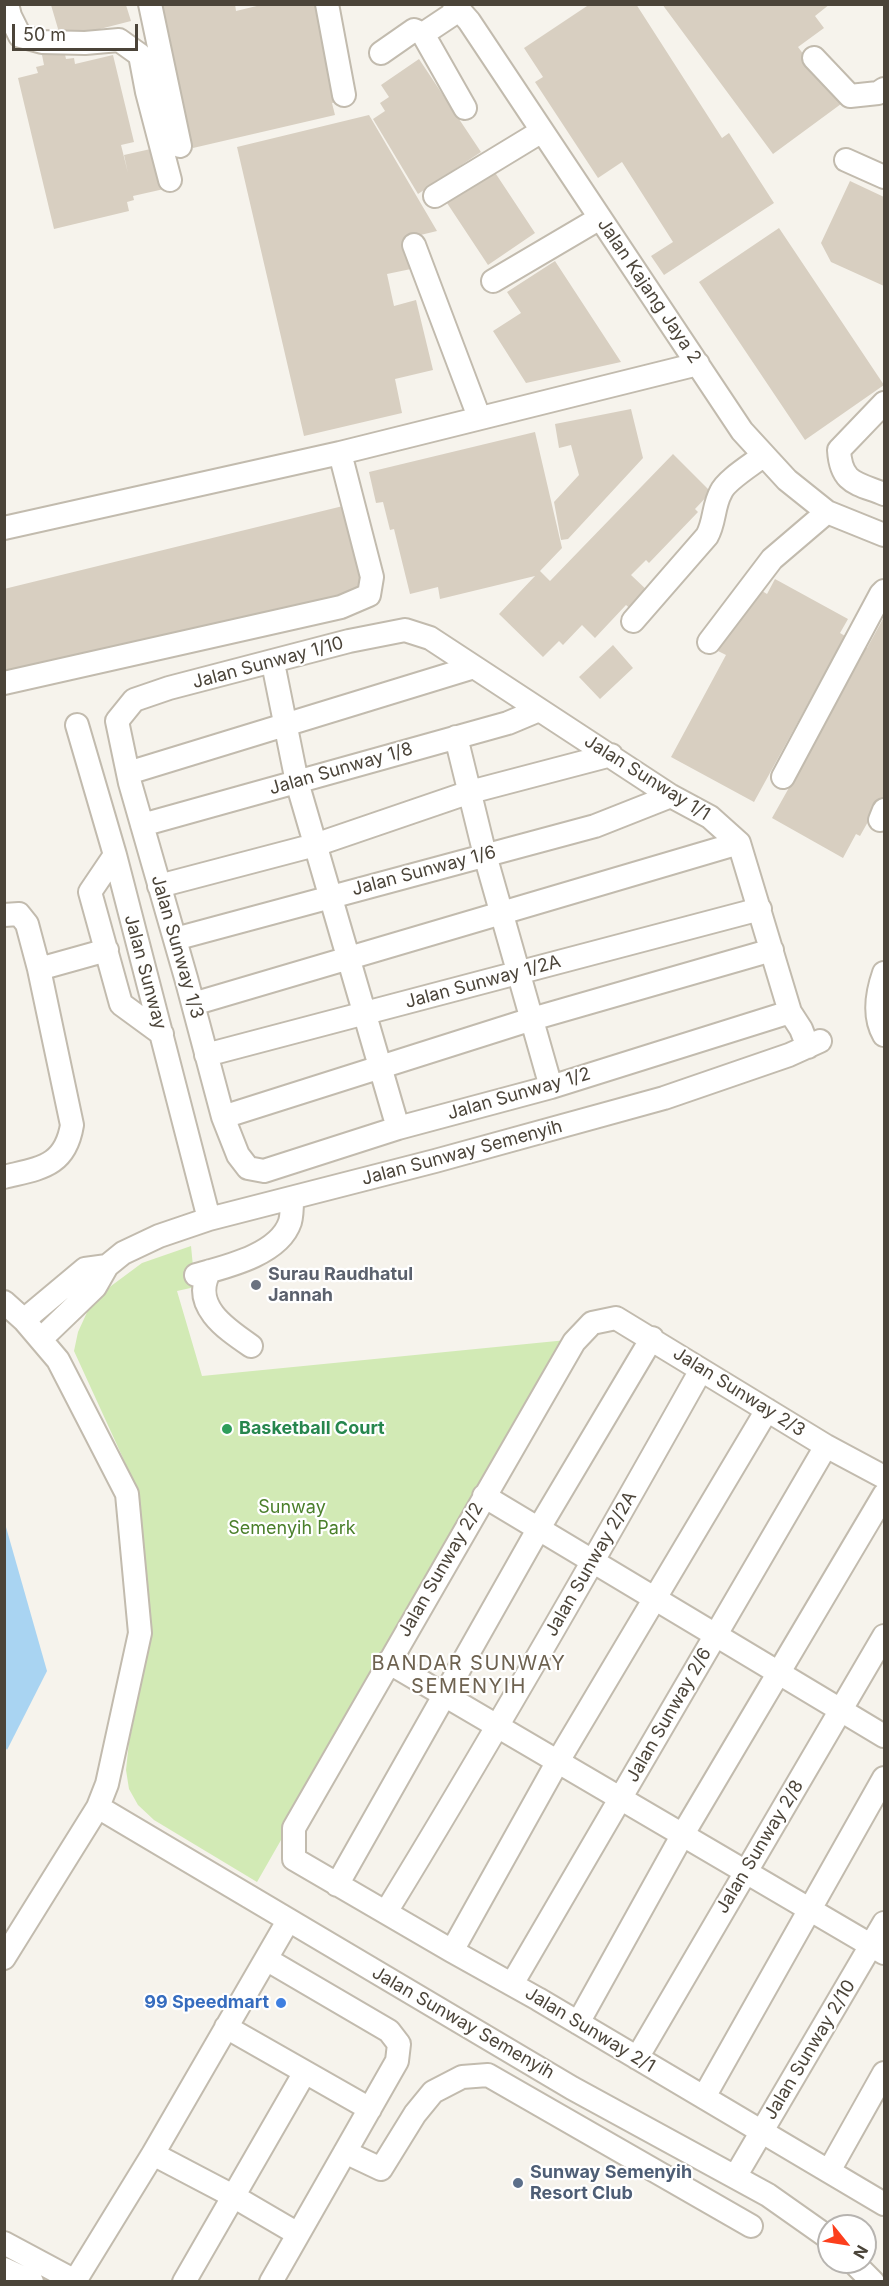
<!DOCTYPE html>
<style>
body{margin:0}
#map{position:relative;width:889px;height:2286px;overflow:hidden;background:#f6f3ec;font-family:Inter,sans-serif}
canvas{display:block}
.frame{position:absolute;inset:0;border:6px solid #4b4439;pointer-events:none}
.north{position:absolute;left:817px;top:2214px;width:60px;height:60px;box-sizing:border-box;background:#fff;border:2px solid #b7b4b0;border-radius:50%;rotate:120deg;font-size:16px;font-weight:700;line-height:24px;text-align:center;color:#4b4439}
.north::after{content:'';display:block;margin:auto;width:21px;height:27px;background:#fc3f1d;clip-path:polygon(50% 0,100% 100%,50% 72%,0 100%)}
.scale{position:absolute;left:12px;top:24px;width:126px;height:27px;box-sizing:border-box;border:3px solid #4b4439;border-top:0;padding-left:8px;font-size:18px;line-height:21px;white-space:nowrap;color:#4b4439;-webkit-text-stroke:4px #fff;paint-order:stroke}
</style>
<div id="map">
<canvas width="889" height="2286"></canvas>
<div class="frame"></div>
<div class="north">N</div>
<div class="scale">50 m</div>
</div>
<script>
const c = document.querySelector('canvas').getContext('2d');
c.lineJoin = 'round';
function paint(path, color) {
  c.fillStyle = color;
  c.fill(path, 'evenodd');
}
function strokePath(path, color, width, dash) {
  c.strokeStyle = color;
  c.lineWidth = width;
  c.lineCap = dash ? 'butt' : 'round';
  c.setLineDash(dash || []);
  c.stroke(path);
}
function write(font, color, halo, rows, align = 'center') {
  c.font = font + ' Inter,sans-serif';
  c.lineWidth = 4.5;
  c.setLineDash([]);
  c.textBaseline = 'middle';
  c.strokeStyle = halo;
  c.fillStyle = color;
  for (const [text, x, y, turn = 0] of rows) {
    c.save();
    c.translate(x, y);
    c.rotate((+turn || 0) * Math.PI / 180);
    c.textAlign = isNaN(turn) ? turn : align;
    if (halo) c.strokeText(text, 0, 0);
    c.fillText(text, 0, 0);
    c.restore();
  }
}
paint(new Path2D(`
 M191,1246L195,1287L177,1291L202,1376L567,1340L257,1882L154,1820L138,1805L129,1789L126,1770L129,1742L151,1639L139,1493L74,1351L78,1332L89,1308L111,1286L142,1263Z`), '#d2eab5');
paint(new Path2D(`
 M4,1520L47,1671L7,1750L4,1745Z`), '#a9d4f2');
paint(new Path2D(`
 M160,4H235L236,11L265,4H320L342,101L332,103L335,115L193,148Z
 M590,4H636L722,138L729,133L774,203L664,275L651,256L673,242L622,162L598,178L535,82L543,77L524,48Z
 M662,4H830L815,16L824,28L798,47L841,104L773,154Z
 M51,5H126L131,21L61,39Z
 M64,50L66,59L74,58L75,64L113,55L134,142L121,145L128,173L124,155L155,148L164,189L133,196L134,200L127,202L129,211L54,229L18,78L38,73L36,67L44,65L42,55Z
 M419,59L481,152L418,194L373,119L385,111L380,103L389,97L381,85Z
 M369,115L437,231L404,239L411,269L387,274L394,306L416,300L433,370L395,379L402,413L304,436L237,147Z
 M494,171L535,233L488,265L447,203Z
 M850,181L884,197V286L831,262L821,243Z
 M779,228L884,385L805,440L699,282Z
 M555,261L621,362L526,383L493,331L521,313L507,292Z
 M631,409L643,458L568,539L561,540L554,502L579,475L571,445L559,448L555,424Z
 M535,432L562,548L540,571L550,581L673,454L711,492L695,509L698,512L649,563L646,560L631,575L650,593L633,611L626,605L595,638L582,625L563,645L559,641L543,657L499,614L535,576L440,599L438,587L410,594L394,529L390,530L383,502L376,503L369,472Z
 M343,506L366,601L4,690V589Z
 M775,579L848,619L840,633L845,636L754,802L671,757L726,655L718,651L754,586L767,594Z
 M884,617V808L874,811L860,836L856,834L843,858L772,818L809,752L796,745L854,640L867,648Z
 M613,645L633,668L600,699L579,677Z`), '#d8cfc1');
const minor = new Path2D(`
 M7,4L10,16L20,36L42,42L85,43L119,40L140,55L147,92L170,180
 M150,4L180,146
 M327,4L344,95
 M454,4L469,21L742,431L787,480L827,512L884,535
 M459,10L423,34L465,108
 M381,53L414,30L423,34
 M814,58L850,96L878,93L884,89
 M846,160L884,177
 M435,196L542,131
 M414,245L479,417
 M493,281L600,218
 M884,403L839,450C841,484 857,483 884,494
 M4,528L340,453L698,364
 M633,621L707,536C715,522 713,506 721,492C726,480 753,464 764,455
 M709,642L772,559L827,512
 M273,663L297,782L398,1128
 M4,683L341,607L369,595L372,577L340,453
 M77,725L115,855L209,1219
 M456,737L485,855L551,1087
 M128,773L474,667
 M783,777L881,594L884,591
 M880,820L884,810
 M142,825L508,723L539,710
 M115,855L90,892L121,1004L162,1034
 M159,886L315,845L470,792L611,755
 M4,915L19,914L27,924L39,969L72,1125C65,1167 40,1168 4,1177
 M175,939L595,826L671,796
 M39,969L107,950
 M884,973C877,993 873,1016 884,1035
 M193,1004L739,843
 M790,1012L551,1087L398,1128L264,1171L248,1168L238,1155L223,1117L186,978L130,783L117,721L134,700L169,688L349,641L405,630L430,638L671,796L710,817L739,843L790,1012L801,1029L808,1047
 M206,1055L760,909
 M223,1117L532,1019L772,950
 M210,1271C190,1305 226,1329 251,1346
 M196,1275C225,1267 279,1255 290,1222C292,1215 292,1206 292,1199
 M4,1302L24,1320L58,1360L127,1494L140,1633L107,1784L98,1807L4,1958
 M24,1320L85,1269L107,1266
 M41,1339L95,1287L107,1266L123,1253L159,1236L209,1219L435,1161L664,1098L789,1055L820,1041
 M884,1477L826,1446L616,1318L592,1323L574,1342L294,1828V1859L452,1951L538,1999L884,2204
 M484,1496L884,1736
 M388,1662L884,1953
 M98,1807L572,2088L768,2195L829,2238
 M337,1885L539,1528L652,1338
 M386,1912C495,1734 599,1552 701,1370
 M452,1951L558,1761L767,1410
 M266,1959L389,2031L399,2044L397,2061L271,2282
 M512,1984L826,1446
 M578,2023L683,1834L884,1495
 M226,2027L370,2109
 M637,2058L884,1636
 M704,2097L884,1778
 M345,2152L381,2169L415,2114L433,2092L462,2077L488,2075L751,2226
 M153,2154L233,2196L298,2234
 M829,2171L884,2073
 M735,2177L884,1923
 M4,2243L75,2281L153,2154L288,1921
 M853,2262L873,2282
 M4,2269L32,2282
 M184,2282L305,2072`);
strokePath(minor, '#c2bbae', 26);
strokePath(minor, '#fff', 22);
for (const [x, y, r, color] of [
 [256,1285,6,"#6b7280"],
 [227,1429,6,"#2e9e5b"],
 [281,2003,6,"#3f7fe0"],
 [518,2183,6,"#5c6f8a"]
]) {
  const dot = new Path2D();
  dot.arc(x, y, r, 0, 2 * Math.PI);
  c.fillStyle = color;
  c.fill(dot);
  strokePath(dot, '#fff', 2);
}
write('18px', '#4b4439', '#fff', [
 ["Jalan Kajang Jaya 2",649,291,56],
 ["Jalan Sunway 1/10",268,663,-15],
 ["Jalan Sunway 1/8",341,769,-16],
 ["Jalan Sunway 1/1",647,778,32],
 ["Jalan Sunway 1/6",424,871,-15],
 ["Jalan Sunway 1/3",177,947,74],
 ["Jalan Sunway",145,972,75],
 ["Jalan Sunway 1/2A",483,982,-15],
 ["Jalan Sunway 1/2",519,1094,-16],
 ["Jalan Sunway Semenyih",462,1153,-15],
 ["Jalan Sunway 2/3",739,1392,32],
 ["Jalan Sunway 2/2A",591,1564,-60],
 ["Jalan Sunway 2/2",441,1570,-60],
 ["Jalan Sunway 2/6",669,1715,-60],
 ["Jalan Sunway 2/8",760,1847,-59],
 ["Jalan Sunway Semenyih",463,2023,30],
 ["Jalan Sunway 2/1",590,2030,31],
 ["Jalan Sunway 2/10",810,2050,-59]
]);
write('bold 18px', '#5b616d', '#fff', [
 ["Surau Raudhatul",268,1275],
 ["Jannah",268,1296]
], 'left');
write('bold 18px', '#27864d', '#fff', [
 ["Basketball Court",239,1429]
], 'left');
write('18px', '#4a7f2a', '#fff', [
 ["Sunway",292,1508],
 ["Semenyih Park",292,1529]
]);
write('bold 18px', '#366cbe', '#fff', [
 ["99 Speedmart",269,2003]
], 'right');
write('bold 18px', '#4e5e75', '#fff', [
 ["Sunway Semenyih",530,2173],
 ["Resort Club",530,2194]
], 'left');
c.letterSpacing = '1.5px';
write('20px', '#6e6250', '#fff', [
 ["BANDAR SUNWAY",469,1664],
 ["SEMENYIH",469,1687]
]);
c.letterSpacing = '0px';
</script>
